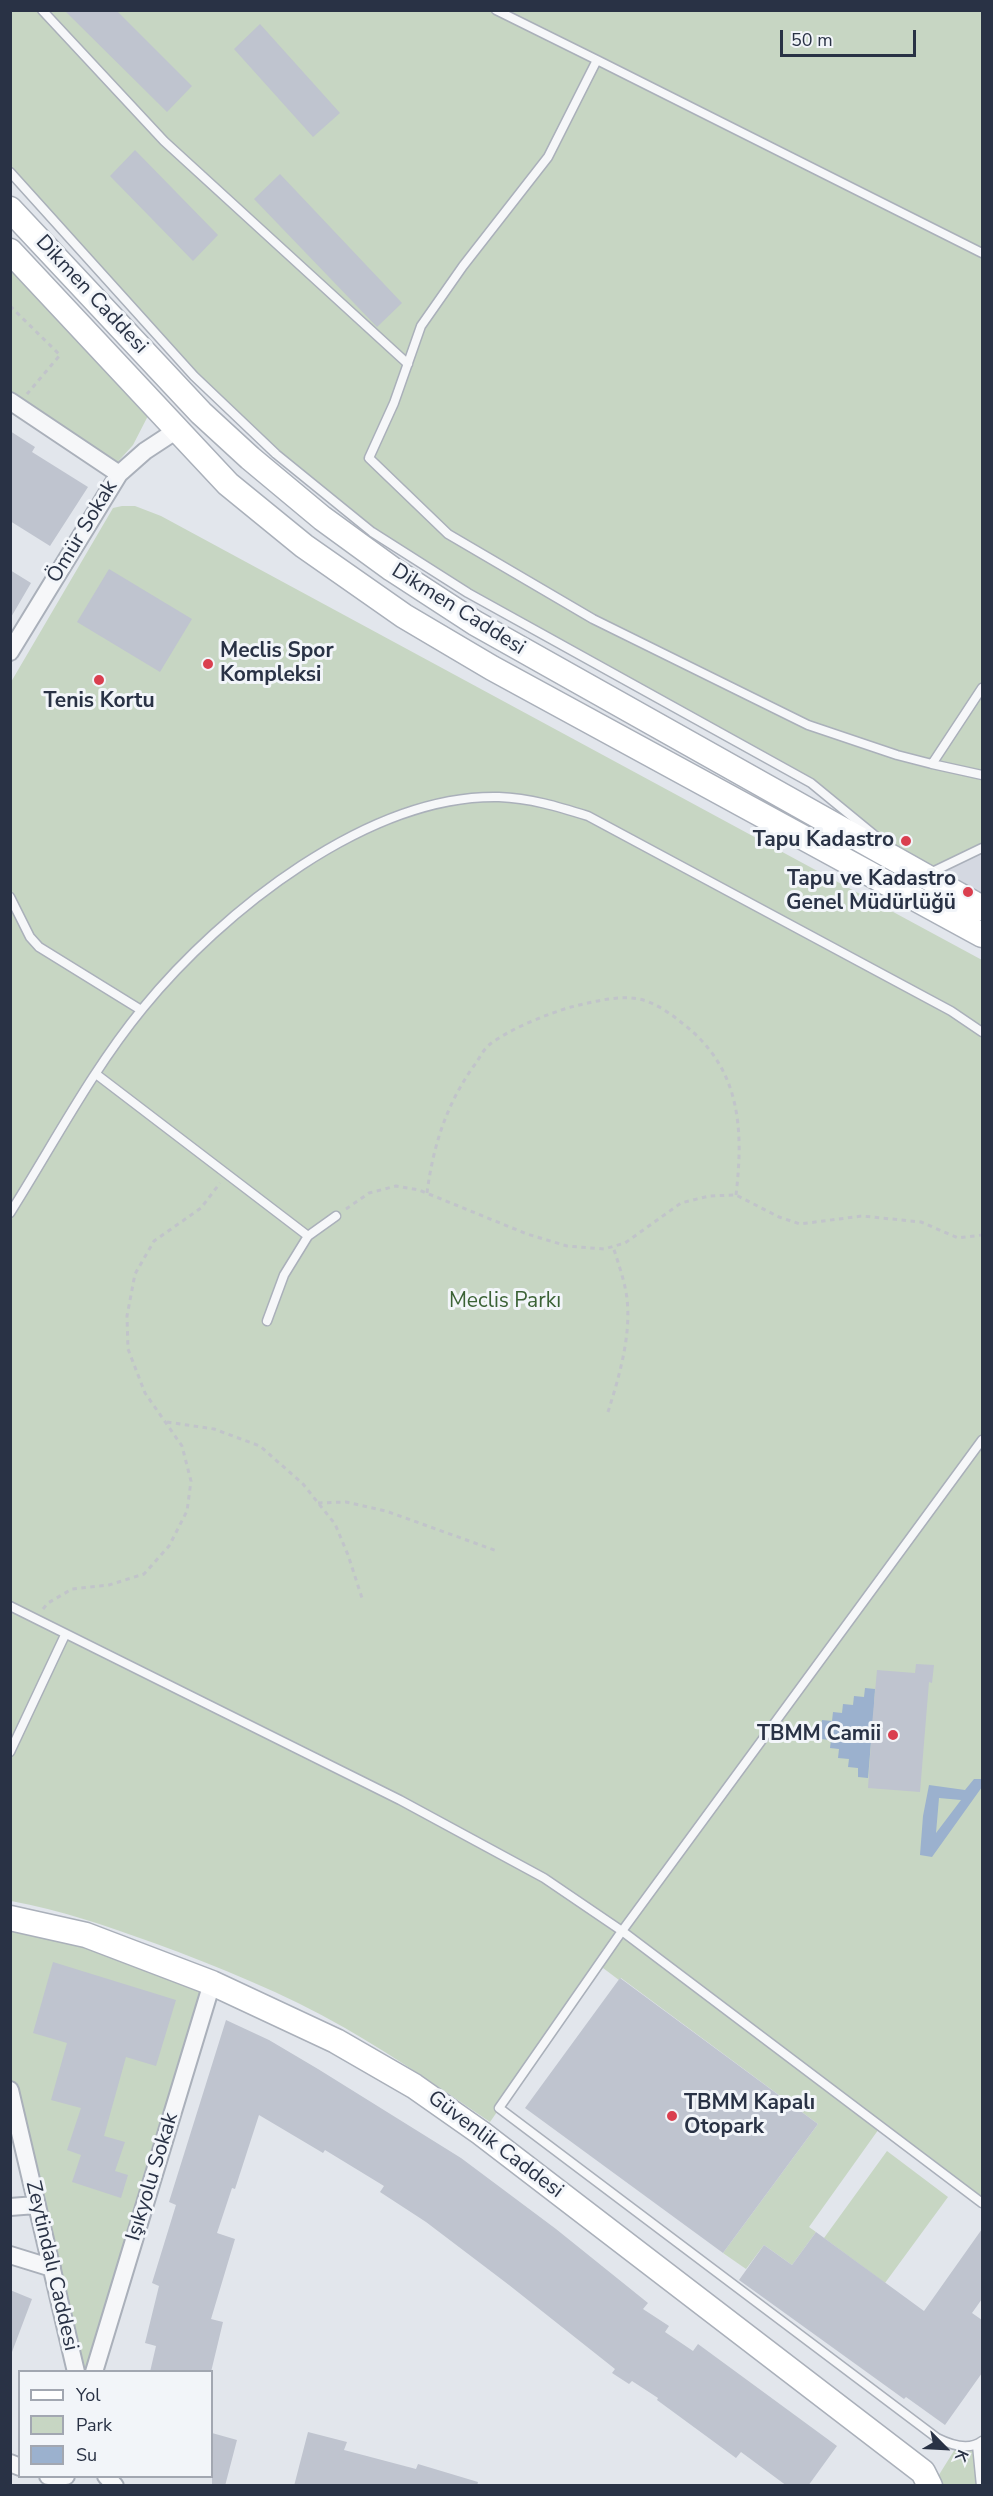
<!DOCTYPE html>
<meta charset="utf-8">
<style>
body{margin:0}
#map{position:relative;width:993px;height:2496px;overflow:hidden;background:#e2e6ec;font-family:"Nunito Sans",sans-serif}
canvas{display:block}
.frame{position:absolute;inset:0;border:12px solid #293245;pointer-events:none}
.legend{position:absolute;left:18px;top:2370px;width:195px;height:108px;box-sizing:border-box;background:#f2f5f9;border:2px solid #a2a7b1;margin:0;padding:8px 10px;list-style:none;font-size:18px;color:#293245}
.legend li{display:flex;align-items:center;gap:12px;height:30px}
.legend b{width:30px;border:2px solid #a2a7b1}
.north{position:absolute;left:915px;top:2418px;width:60px;height:60px;-webkit-text-stroke:4px #f2f5f9;paint-order:stroke;rotate:114deg;font-size:16px;font-weight:700;line-height:24px;text-align:center;color:#293245}
.north::after{content:'';display:block;margin:auto;width:21px;height:27px;background:#293245;clip-path:polygon(50% 0,100% 100%,50% 72%,0 100%)}
.scale{position:absolute;left:780px;top:30px;width:136px;height:27px;box-sizing:border-box;border:3px solid #293245;border-top:0;padding-left:8px;font-size:18px;line-height:21px;white-space:nowrap;color:#293245;-webkit-text-stroke:4px #f2f5f9;paint-order:stroke}
</style>
<div id="map">
<canvas width="993" height="2496"></canvas>
<div class="frame"></div>
<ul class="legend">
<li><b style="height:8px;background:#fff"></b>Yol</li>
<li><b style="height:16px;background:#c7d6c3"></b>Park</li>
<li><b style="height:16px;background:#9bb1ce"></b>Su</li>
</ul>
<div class="north">K</div>
<div class="scale">50 m</div>
</div>
<script>
const c = document.querySelector('canvas').getContext('2d');
c.lineJoin = 'round';
function paint(path, color) {
  c.fillStyle = color;
  c.fill(path, 'evenodd');
}
function strokePath(path, color, width, dash) {
  c.strokeStyle = color;
  c.lineWidth = width;
  c.lineCap = dash ? 'butt' : 'round';
  c.setLineDash(dash || []);
  c.stroke(path);
}
function write(font, color, halo, rows, align = 'center') {
  c.font = font + ' "Nunito Sans",sans-serif';
  c.lineWidth = 6;
  c.setLineDash([]);
  c.textBaseline = 'middle';
  c.strokeStyle = halo;
  c.fillStyle = color;
  for (const [text, x, y, turn = 0] of rows) {
    c.save();
    c.translate(x, y);
    c.rotate((+turn || 0) * Math.PI / 180);
    c.textAlign = isNaN(turn) ? turn : align;
    if (halo) c.strokeText(text, 0, 0);
    c.fillText(text, 0, 0);
    c.restore();
  }
}
paint(new Path2D(`
 M982,848V908L924,876Z`), '#d4d8e1');
paint(new Path2D(`
 M11,11H982V848L924,876L811,783L468,593L372,532L276,454L194,376L11,172Z
 M10,255L151,410L133,445L114,466L11,394Z
 M122,506H135L161,516L982,960V2203L881,2126L809,2227L816,2232L792,2265L764,2245L746,2269L723,2253L818,2124L621,1978L619,1980L599,1965L490,2122C442,2089 395,2057 345,2028C284,1993 219,1967 154,1943C106,1926 61,1910 11,1901V682L113,508Z
 M10,1918L212,1983L94,2371H76L11,2090Z
 M887,2151L948,2197L885,2283L824,2238Z
 M982,2441V2485L932,2486L957,2446Z`), '#c7d6c3');
paint(new Path2D(`
 M865,1688L875,1689L873,1725H869V1729H866L865,1736L868,1737V1742H871L868,1778L858,1777V1768L848,1767L849,1759L838,1758L839,1749L830,1748L831,1740L820,1739L822,1720L832,1721L833,1712L842,1713L843,1704L853,1705L854,1696L864,1697Z
 M974,1779H982V1787L932,1857L920,1855L923,1816L929,1785L965,1790ZM939,1798L961,1800L936,1833Z`), '#9bb1ce');
paint(new Path2D(`
 M64,10H116L192,86L167,112Z
 M260,24L340,113L313,137L234,49Z
 M135,150L218,235L193,261L110,176Z
 M280,174L402,303L377,327L254,199Z
 M10,431L35,447L32,452L88,487L50,546L10,521Z
 M109,569L192,619L160,672L77,622Z
 M10,570L31,583L10,619Z
 M916,1664L934,1665L932,1683L929,1682L920,1792L868,1788L871,1742H868L869,1725H872L877,1670L915,1673Z
 M53,1962L176,2000L156,2066L126,2057L104,2136L125,2142L115,2171L128,2175L121,2198L72,2182L81,2155L67,2150L81,2108L51,2100L67,2043L33,2033Z
 M620,1978L818,2124L723,2253L525,2108Z
 M226,2020L269,2040L318,2069L461,2158L556,2229L648,2303L643,2309L669,2326L665,2332L693,2351L698,2344L837,2446L808,2486H787L741,2452L736,2458L657,2400L658,2398L632,2381L629,2384L612,2373L615,2369L509,2285L426,2222L380,2192L384,2186L325,2150L323,2153L259,2115L235,2189L232,2188L217,2233L235,2239L211,2319L223,2322L211,2372H150L156,2346L145,2343L159,2286L152,2283L176,2205L169,2202Z
 M982,2229V2299L972,2313L982,2320V2373L945,2425L906,2397L904,2399L739,2280L764,2245L792,2265L816,2232L924,2311Z
 M10,2290L32,2299L12,2352H10Z
 M308,2432L347,2442L344,2450L416,2469L418,2464L478,2482L477,2486H294Z
 M212,2433L237,2440L225,2486H212Z`), '#bfc4cf');
const lane = new Path2D(`
 M42,10L164,141L408,364
 M496,10L597,60L548,157L463,266L421,326L394,403L369,458L448,534L593,619L808,725L897,755L932,764L982,688
 M597,60L982,253
 M10,172L194,376L276,454L372,532L468,593L811,783L878,838
 M932,764L982,775
 M928,874L982,848
 M10,897L30,937L39,947L141,1010
 M96,1074L308,1236L284,1275L267,1321
 M10,1213C53,1145 92,1070 143,1008C221,912 369,794 499,797C530,798 559,807 588,816L951,1011L982,1032
 M308,1236L336,1216
 M982,1440L622,1931L499,2108L937,2438C951,2445 969,2451 982,2441
 M10,1606L400,1800L544,1878L622,1931L982,2203
 M10,1752L65,1635
 M977,2445L981,2486`);
const street = new Path2D(`
 M10,401L119,474
 M10,652L119,474L145,451L177,430
 M10,2090L76,2372
 M10,2207L36,2205
 M10,2255L52,2268
 M94,2372L212,1983
 M10,2463L20,2467
 M48,2476H66
 M106,2476L115,2486`);
const secondary = new Path2D(`
 M10,209L201,413L250,458L322,518L392,569L475,623L982,908
 M10,251L228,484L304,546L404,616L492,668L982,935
 M10,1918L86,1935L212,1983L336,2041L414,2086L481,2133L923,2472L930,2486`);
strokePath(lane, '#aab0ba', 11);
strokePath(street, '#aab0ba', 20);
strokePath(secondary, '#aab0ba', 27);
strokePath(new Path2D(`
 M10,306L60,355L27,394
 M427,1193C433,1146 447,1102 476,1063C480,1057 484,1049 489,1045C509,1029 547,1014 571,1007C593,1002 616,995 639,999C654,1002 670,1013 682,1023C740,1067 744,1127 736,1195
 M346,1209L369,1193L396,1186L419,1190L527,1234L567,1246L604,1249L625,1243L681,1203L709,1196L736,1195L779,1217L800,1224L862,1216L921,1222L958,1238L982,1235
 M608,1412C620,1374 634,1327 625,1287C622,1273 617,1260 613,1246
 M167,1422L214,1429L260,1446L303,1484L335,1524L348,1555L362,1598
 M318,1503L346,1502L386,1511L497,1551
 M43,1609L48,1603L72,1589L109,1585L144,1574L169,1546L187,1511L191,1481L182,1446L145,1393L128,1349L127,1316L135,1274L154,1241L201,1208L220,1183`), '#c1c4ca', 3, [4.5, 4.5]);
strokePath(lane, '#f6f7f9', 8);
strokePath(street, '#f6f7f9', 16);
strokePath(secondary, '#fff', 24);
for (const [x, y, r, color] of [
 [208,664,6,"#da3f4f"],
 [99,680,6,"#da3f4f"],
 [906,841,6,"#da3f4f"],
 [968,892,6,"#da3f4f"],
 [893,1735,6,"#da3f4f"],
 [672,2116,6,"#da3f4f"]
]) {
  const dot = new Path2D();
  dot.arc(x, y, r, 0, 2 * Math.PI);
  c.fillStyle = color;
  c.fill(dot);
  strokePath(dot, '#f2f5f9', 2);
}
write('21px', '#293245', '#f2f5f9', [
 ["Dikmen Caddesi",91,295,47],
 ["Ömür Sokak",83,532,-59],
 ["Dikmen Caddesi",458,610,32],
 ["Güvenlik Caddesi",495,2145,37],
 ["Işıkyolu Sokak",153,2177,-73],
 ["Zeytindalı Caddesi",51,2266,77]
]);
write('bold 21px', '#293245', '#f2f5f9', [
 ["Meclis Spor",220,652,"left"],
 ["Kompleksi",220,676,"left"],
 ["Tenis Kortu",99,702,"center"],
 ["Tapu Kadastro",894,841],
 ["Tapu ve Kadastro",956,880],
 ["Genel Müdürlüğü",956,904],
 ["TBMM Camii",881,1735],
 ["TBMM Kapalı",684,2104,"left"],
 ["Otopark",684,2128,"left"]
], 'right');
write('21px', '#3b6235', '#f2f5f9', [
 ["Meclis Parkı",505,1302]
]);
</script>
